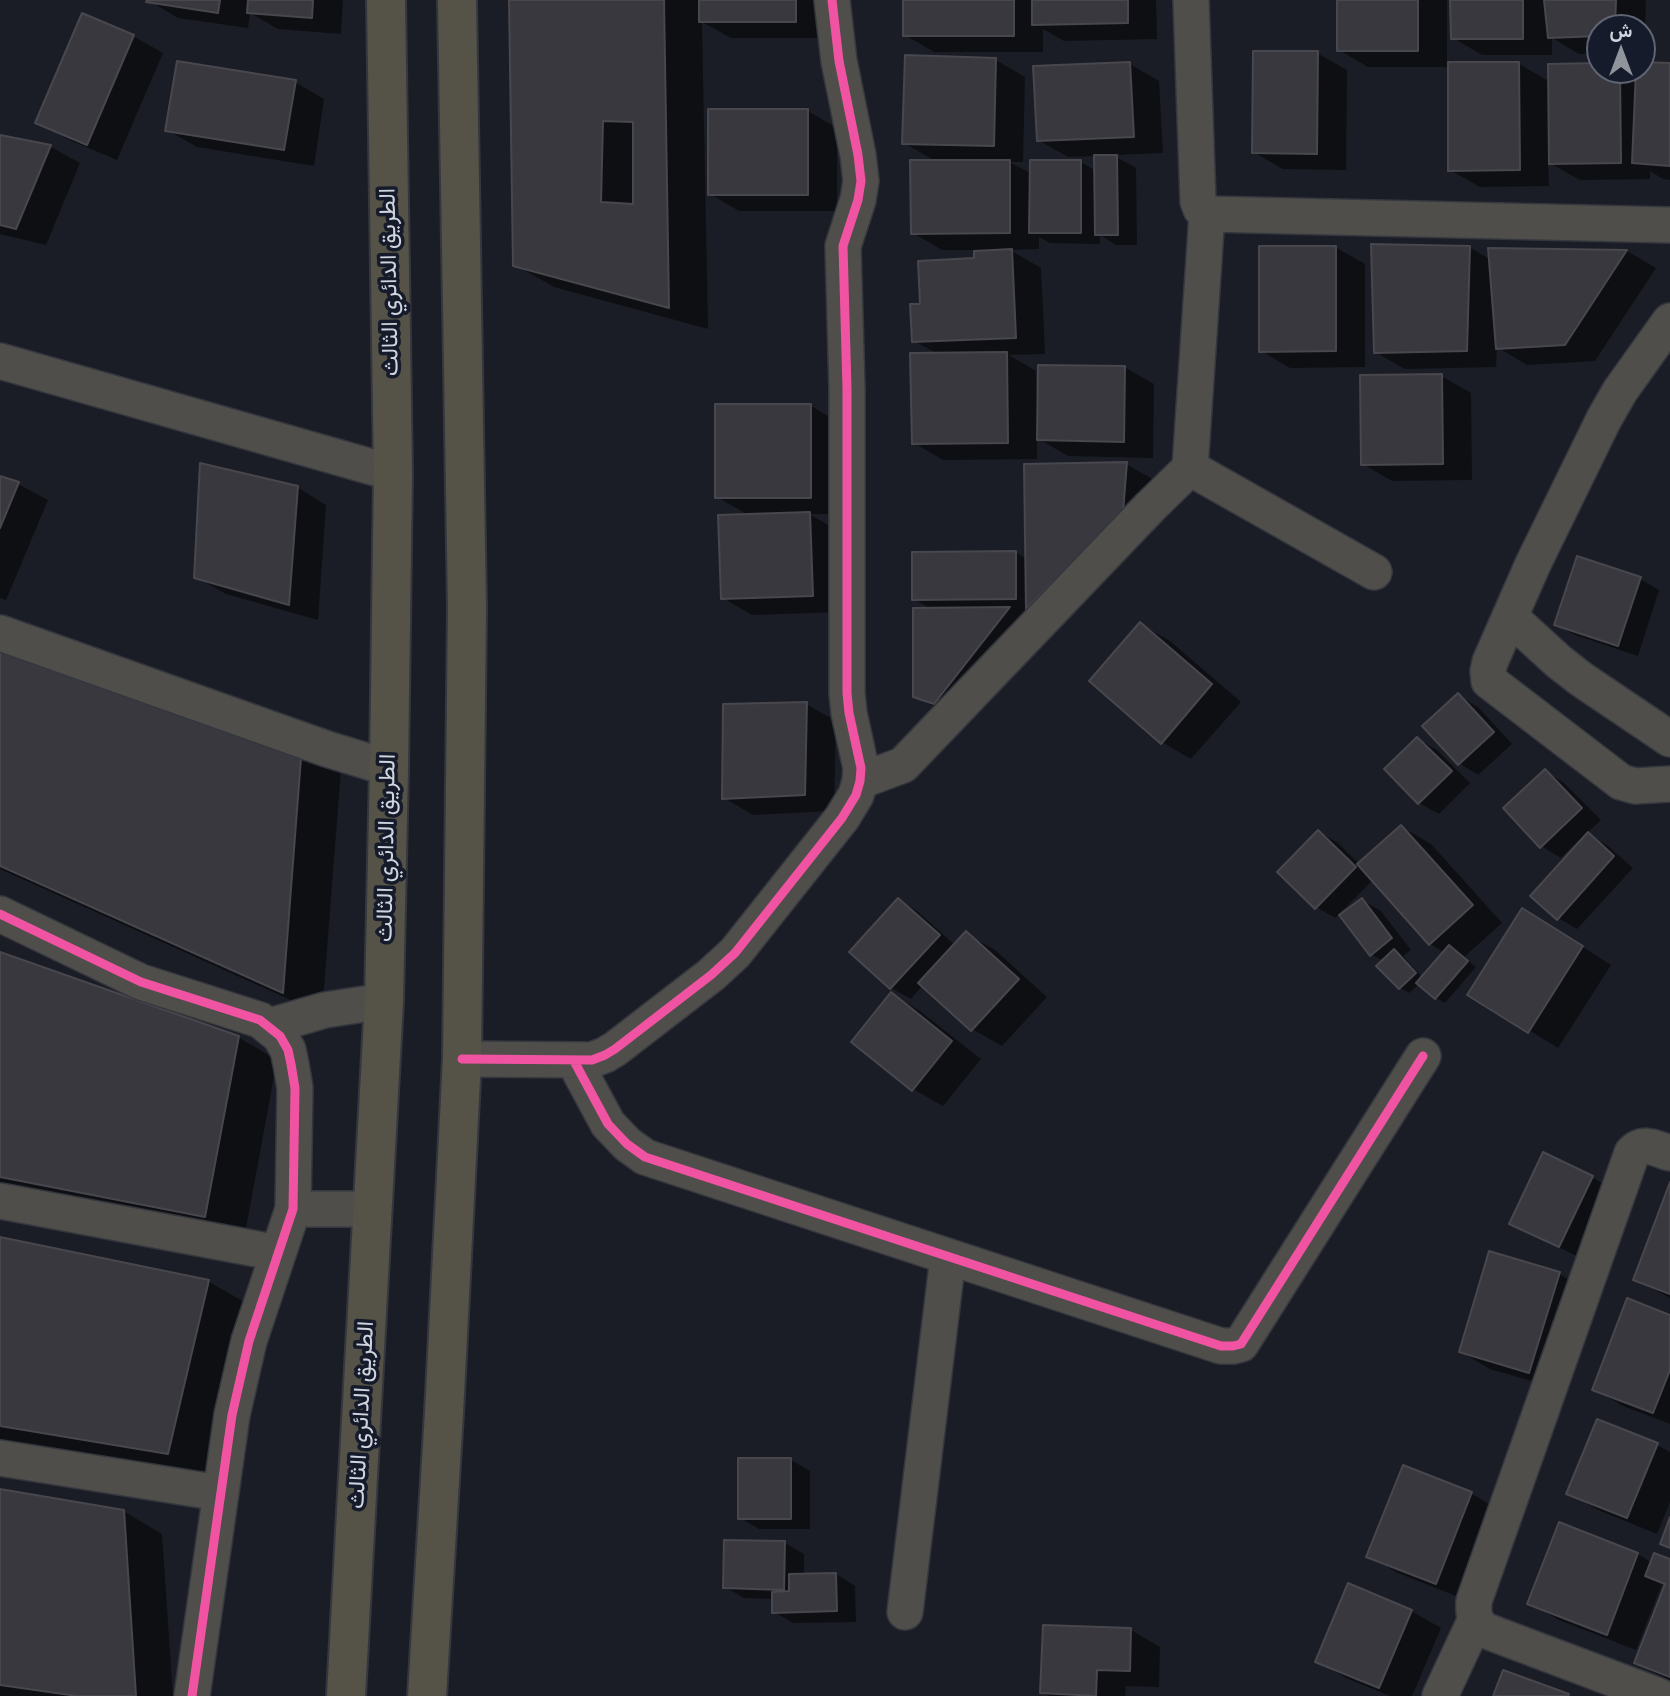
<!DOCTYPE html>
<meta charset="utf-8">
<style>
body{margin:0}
#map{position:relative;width:1670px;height:1696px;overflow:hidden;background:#1a1d25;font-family:"Archivo Narrow",Vazirmatn,sans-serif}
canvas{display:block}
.north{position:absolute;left:1586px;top:14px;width:70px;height:70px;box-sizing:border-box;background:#151b2a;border:2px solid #5f6572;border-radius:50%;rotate:0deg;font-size:19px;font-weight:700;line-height:28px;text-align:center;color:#cfd4de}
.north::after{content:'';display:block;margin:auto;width:24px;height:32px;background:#90949d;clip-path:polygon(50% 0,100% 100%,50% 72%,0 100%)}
</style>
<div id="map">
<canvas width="1670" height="1696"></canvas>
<div class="north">ش</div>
</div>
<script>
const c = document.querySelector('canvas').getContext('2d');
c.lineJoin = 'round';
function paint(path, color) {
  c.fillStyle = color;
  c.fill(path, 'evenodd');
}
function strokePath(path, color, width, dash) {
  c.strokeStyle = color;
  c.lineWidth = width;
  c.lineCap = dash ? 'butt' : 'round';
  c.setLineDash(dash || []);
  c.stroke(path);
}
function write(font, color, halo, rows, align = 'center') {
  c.font = font + ' "Archivo Narrow",Vazirmatn,sans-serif';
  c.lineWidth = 7;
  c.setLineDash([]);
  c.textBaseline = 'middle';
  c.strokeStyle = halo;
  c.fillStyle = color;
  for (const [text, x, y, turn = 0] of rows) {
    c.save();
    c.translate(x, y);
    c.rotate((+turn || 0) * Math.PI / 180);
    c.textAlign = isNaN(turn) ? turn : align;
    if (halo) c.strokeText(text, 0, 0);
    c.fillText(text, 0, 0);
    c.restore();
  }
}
paint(new Path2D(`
 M148,0H343L341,34L278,29L250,13L248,28L178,18Z
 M510,0H825V38H731L702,22L708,329L554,287L515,265Z
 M905,0H1156L1157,39L1064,41L1043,29V52H934L905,35Z
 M1338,0H1447V64H1519L1550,82L1600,65V70H1628L1638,75V70H1642V64H1670V180L1663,179L1650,171V179L1580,180L1548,162L1549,186L1480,187L1450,170L1449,67H1368L1339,50Z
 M1452,0H1646L1644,52H1642V28H1600V53L1579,54L1552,38V55H1482L1453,38Z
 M133,36L163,53L117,160L67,139L37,122Z
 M1317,53L1347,70L1346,170L1283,169L1253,152Z
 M996,60L1025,77L1023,162H1009L1032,174L1081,162L1096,171V156L1068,157L1038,140L1130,64L1159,81L1163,153L1113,155L1136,168L1137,245H1116L1100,235V244L1050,243L1039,237V249L1010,250L1041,268L1045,354L1009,355L1036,371V390L1124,367L1154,384L1153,458L1068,456L1037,438V459L943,460L914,443L938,354L914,341L922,306L976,259L975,250H942L913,233L937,162L904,143Z
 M295,82L324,99L314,166L197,147L167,130Z
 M808,111L837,128V211H739L710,194Z
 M0,136L51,147L80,163L46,245L0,234Z
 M1335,247L1365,264V367L1290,368L1261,351Z
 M1469,247L1491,260L1490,250L1627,251L1656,268L1595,361L1527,365L1497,347L1496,367L1405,369L1375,352Z
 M1441,376L1471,393L1472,480L1392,481L1363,464Z
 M811,406L840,423V514H809L839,531L842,612L752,615L723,598L750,516L717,497Z
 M1126,464L1156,481L1040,615H1022L1038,625L945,713L915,696L931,609L914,599L1015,552L1027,559Z
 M0,478L18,484L48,500L6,600L0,598Z
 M297,487L326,505L318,620L226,594L196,577Z
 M1640,579L1659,590L1638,656L1575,635L1556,624Z
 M1140,624L1170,641L1241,702L1191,759L1162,742Z
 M0,646L341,769L322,1014L0,869Z
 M1459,696L1478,707L1512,744L1478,775L1459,763Z
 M806,704L836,721L834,811L753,815L724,798Z
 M1418,739L1437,750L1470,783L1439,814L1419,803L1386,769Z
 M1545,771L1564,783L1601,820L1587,833L1608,846L1633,868L1577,929L1558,918L1581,842L1579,840L1561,858L1541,846Z
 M1402,827L1431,844L1502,923L1464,957L1476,967L1445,1003L1436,998L1419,984L1409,993L1400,988L1379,966L1383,961L1371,954L1362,900L1381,911L1411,950L1403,956L1423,978L1445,953L1430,944L1373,880L1335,918L1316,907L1319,832L1338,843L1359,864Z
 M898,900L917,911L955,945L966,934L995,950L1047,997L1002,1046L972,1029L923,985L911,999L891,988L851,952Z
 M1552,927L1611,965L1558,1048L1470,994Z
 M0,954L238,1037L277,1060L244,1239L0,1191Z
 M891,994L920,1011L981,1059L943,1106L913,1089Z
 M1592,1177L1612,1189L1579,1257L1530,1234L1511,1223Z
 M1670,1187V1298L1635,1279Z
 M0,1239L209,1282L248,1304L206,1475L0,1441Z
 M1559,1274L1588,1291L1559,1389L1490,1369L1461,1352Z
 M1670,1317V1424L1623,1406L1594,1389Z
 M1657,1445L1670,1452V1502L1657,1534L1598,1510L1568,1493Z
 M791,1460L810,1471V1529H759L740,1518Z
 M1404,1468L1472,1494L1501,1511L1466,1600L1398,1573L1369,1556Z
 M0,1491L123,1511L162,1534L173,1696H0Z
 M1560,1525L1638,1554L1652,1563L1670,1561V1681L1636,1663L1666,1586L1662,1584L1636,1650L1559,1620L1529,1603Z
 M785,1543L804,1554V1575L836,1574L855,1586L856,1622L793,1623L774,1612L773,1599L744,1598L725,1587Z
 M1349,1585L1411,1611L1441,1628L1412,1696H1390L1346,1678L1317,1661Z
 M1131,1630L1160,1647L1159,1687L1126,1686L1125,1696H1049L1042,1692Z`), '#0007');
const building = new Path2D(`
 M147,0H220L218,13L146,2Z
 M248,0H313L312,18L247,13Z
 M509,0H664L669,308L513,266Z
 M699,0H796V22H699Z
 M903,0H1014V36H903Z
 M1032,0H1128V23L1032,25Z
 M1337,0H1418V51H1337Z
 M1450,0H1523V39H1451Z
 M1544,0H1616L1615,28H1600V36L1548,38Z
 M82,13L134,35L87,145L35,123Z
 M1253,51H1318L1317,154L1252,153Z
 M905,55L996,58L994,146L902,144Z
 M177,61L296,80L284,150L165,131Z
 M1130,62L1134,137L1037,141L1033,66Z
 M1448,62H1519L1520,170L1448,171Z
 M1642,62L1670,63V166L1632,163L1636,70H1642Z
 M1600,63V70H1620L1621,163L1549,164L1548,64Z
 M708,109H808V195H708Z
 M603,121L633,122V204L601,202Z
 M0,135L51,145L16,229L0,225Z
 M1094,155H1117L1118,235H1095Z
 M910,160H1010V233L911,234Z
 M1030,160H1081V233H1029Z
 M1371,244L1470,246L1467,351L1374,353Z
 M1259,246H1336V351L1259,352Z
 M1488,248L1627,250L1565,345L1496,349Z
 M1012,249L1016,338L912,342L910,304H920L918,261L974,258V251Z
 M1007,352L1008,443L912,444L910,353Z
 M1038,365L1125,366L1124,442L1037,440Z
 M1442,374L1443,464L1361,465L1360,375Z
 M715,404H811V498H715Z
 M1127,462L1123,512L1026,609L1024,464Z
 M200,463L298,486L289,605L194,578Z
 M0,476L19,482L0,528Z
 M810,512L813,596L721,599L718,515Z
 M1016,551V599L912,600V552Z
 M1577,556L1641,577L1618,646L1554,625Z
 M1010,607L934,704L913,697V608Z
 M1140,622L1212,684L1161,744L1089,681Z
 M0,645L302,745L283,993L0,866Z
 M1458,693L1494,732L1458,765L1422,726Z
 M807,702L805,795L722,799L723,704Z
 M1417,737L1452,771L1418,804L1384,769Z
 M1545,769L1582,808L1540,848L1503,808Z
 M1401,825L1473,905L1429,945L1357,864Z
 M1318,830L1356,867L1315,909L1277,872Z
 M1588,832L1614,856L1557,920L1530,896Z
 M898,898L940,935L890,989L849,952Z
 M1362,898L1392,938L1370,956L1339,915Z
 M1522,908L1583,946L1528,1033L1467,995Z
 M966,931L1019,979L971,1031L918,983Z
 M1449,945L1468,961L1435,999L1416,983Z
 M1394,949L1416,973L1399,989L1376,966Z
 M0,952L239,1036L205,1217L0,1177Z
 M891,992L952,1041L912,1091L851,1042Z
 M1543,1152L1593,1176L1559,1247L1509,1224Z
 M1670,1182V1294L1633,1280Z
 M0,1237L209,1280L168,1454L0,1426Z
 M1489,1251L1560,1272L1529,1373L1459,1352Z
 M1627,1298L1670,1315V1370L1653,1413L1592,1390Z
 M1597,1419L1658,1443L1627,1518L1566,1494Z
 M738,1458H791V1519H738Z
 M1403,1465L1472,1492L1436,1584L1366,1557Z
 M0,1489L124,1510L136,1696H77L0,1685Z
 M1670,1517V1548L1660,1544Z
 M1559,1522L1638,1553L1607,1635L1527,1604Z
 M724,1540L785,1541L784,1590L723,1588Z
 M1654,1553L1670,1559V1677L1634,1663L1665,1584L1645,1576Z
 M836,1573L837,1611L772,1613V1592L789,1591V1574Z
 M1348,1583L1412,1610L1379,1688L1315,1662Z
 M1043,1625L1131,1628L1130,1671L1097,1670L1096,1696L1040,1693Z
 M1503,1670L1569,1694L1568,1696H1493Z`);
paint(building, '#3a383f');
strokePath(building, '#48474d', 2);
const minor = new Path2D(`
 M1191,0L1198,201L1201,209L1207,214L1670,225
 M1670,321L1620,391L1604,419L1533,564L1490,662L1488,671L1489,681L1621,782L1635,786L1670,784
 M0,361L393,473
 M1190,468L1374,572
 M1510,617L1558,661L1581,679L1670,739
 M0,633L327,749L389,768
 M860,781L903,765L1150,507L1190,468L1207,214
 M0,914L141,982L260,1020L280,1036L288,1050L291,1064L295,1088L293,1209L249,1341L232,1415L192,1696
 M270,1026L325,1010L384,1001
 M462,1059L592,1060L605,1055L615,1049L711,975L735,953L842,818L856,795L860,781L861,768L849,713L847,693V389L843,246L858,200L861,181L858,155L839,61L832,0
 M574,1061L608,1124L627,1144L645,1157L1221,1346H1233L1241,1344L1423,1056
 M0,1201L278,1253
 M293,1209H373
 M0,1458L220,1493
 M905,1612L948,1257
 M1440,1696L1475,1621
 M1659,1696L1484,1630C1474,1621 1473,1614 1474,1601L1632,1153C1643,1140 1656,1149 1670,1153`);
const highway = new Path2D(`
 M346,1696L384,1001L389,768L393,473L386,0
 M427,1696L444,1413L462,1059L467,608L457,0`);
strokePath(minor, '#34373e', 38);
strokePath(highway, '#34373e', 42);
strokePath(minor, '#4f4e4a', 35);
strokePath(highway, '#555247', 38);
strokePath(new Path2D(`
 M0,914L141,982L260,1020L280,1036L288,1050L291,1064L295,1088L293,1209L249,1341L232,1415L192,1696
 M462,1059L592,1060L605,1055L615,1049L711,975L735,953L842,818L856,795L860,781L861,768L849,713L847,693V389L843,246L858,200L861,181L858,155L839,61L832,0
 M574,1061L608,1124L627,1144L645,1157L1221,1346H1233L1241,1344L1423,1056`), '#f153a3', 9);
write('23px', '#cfd4de', '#151b2a', [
 ["الطريق الدائري الثالث",390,282,-91],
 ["الطريق الدائري الثالث",387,848,-89],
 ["الطريق الدائري الثالث",362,1415,-87]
]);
</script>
